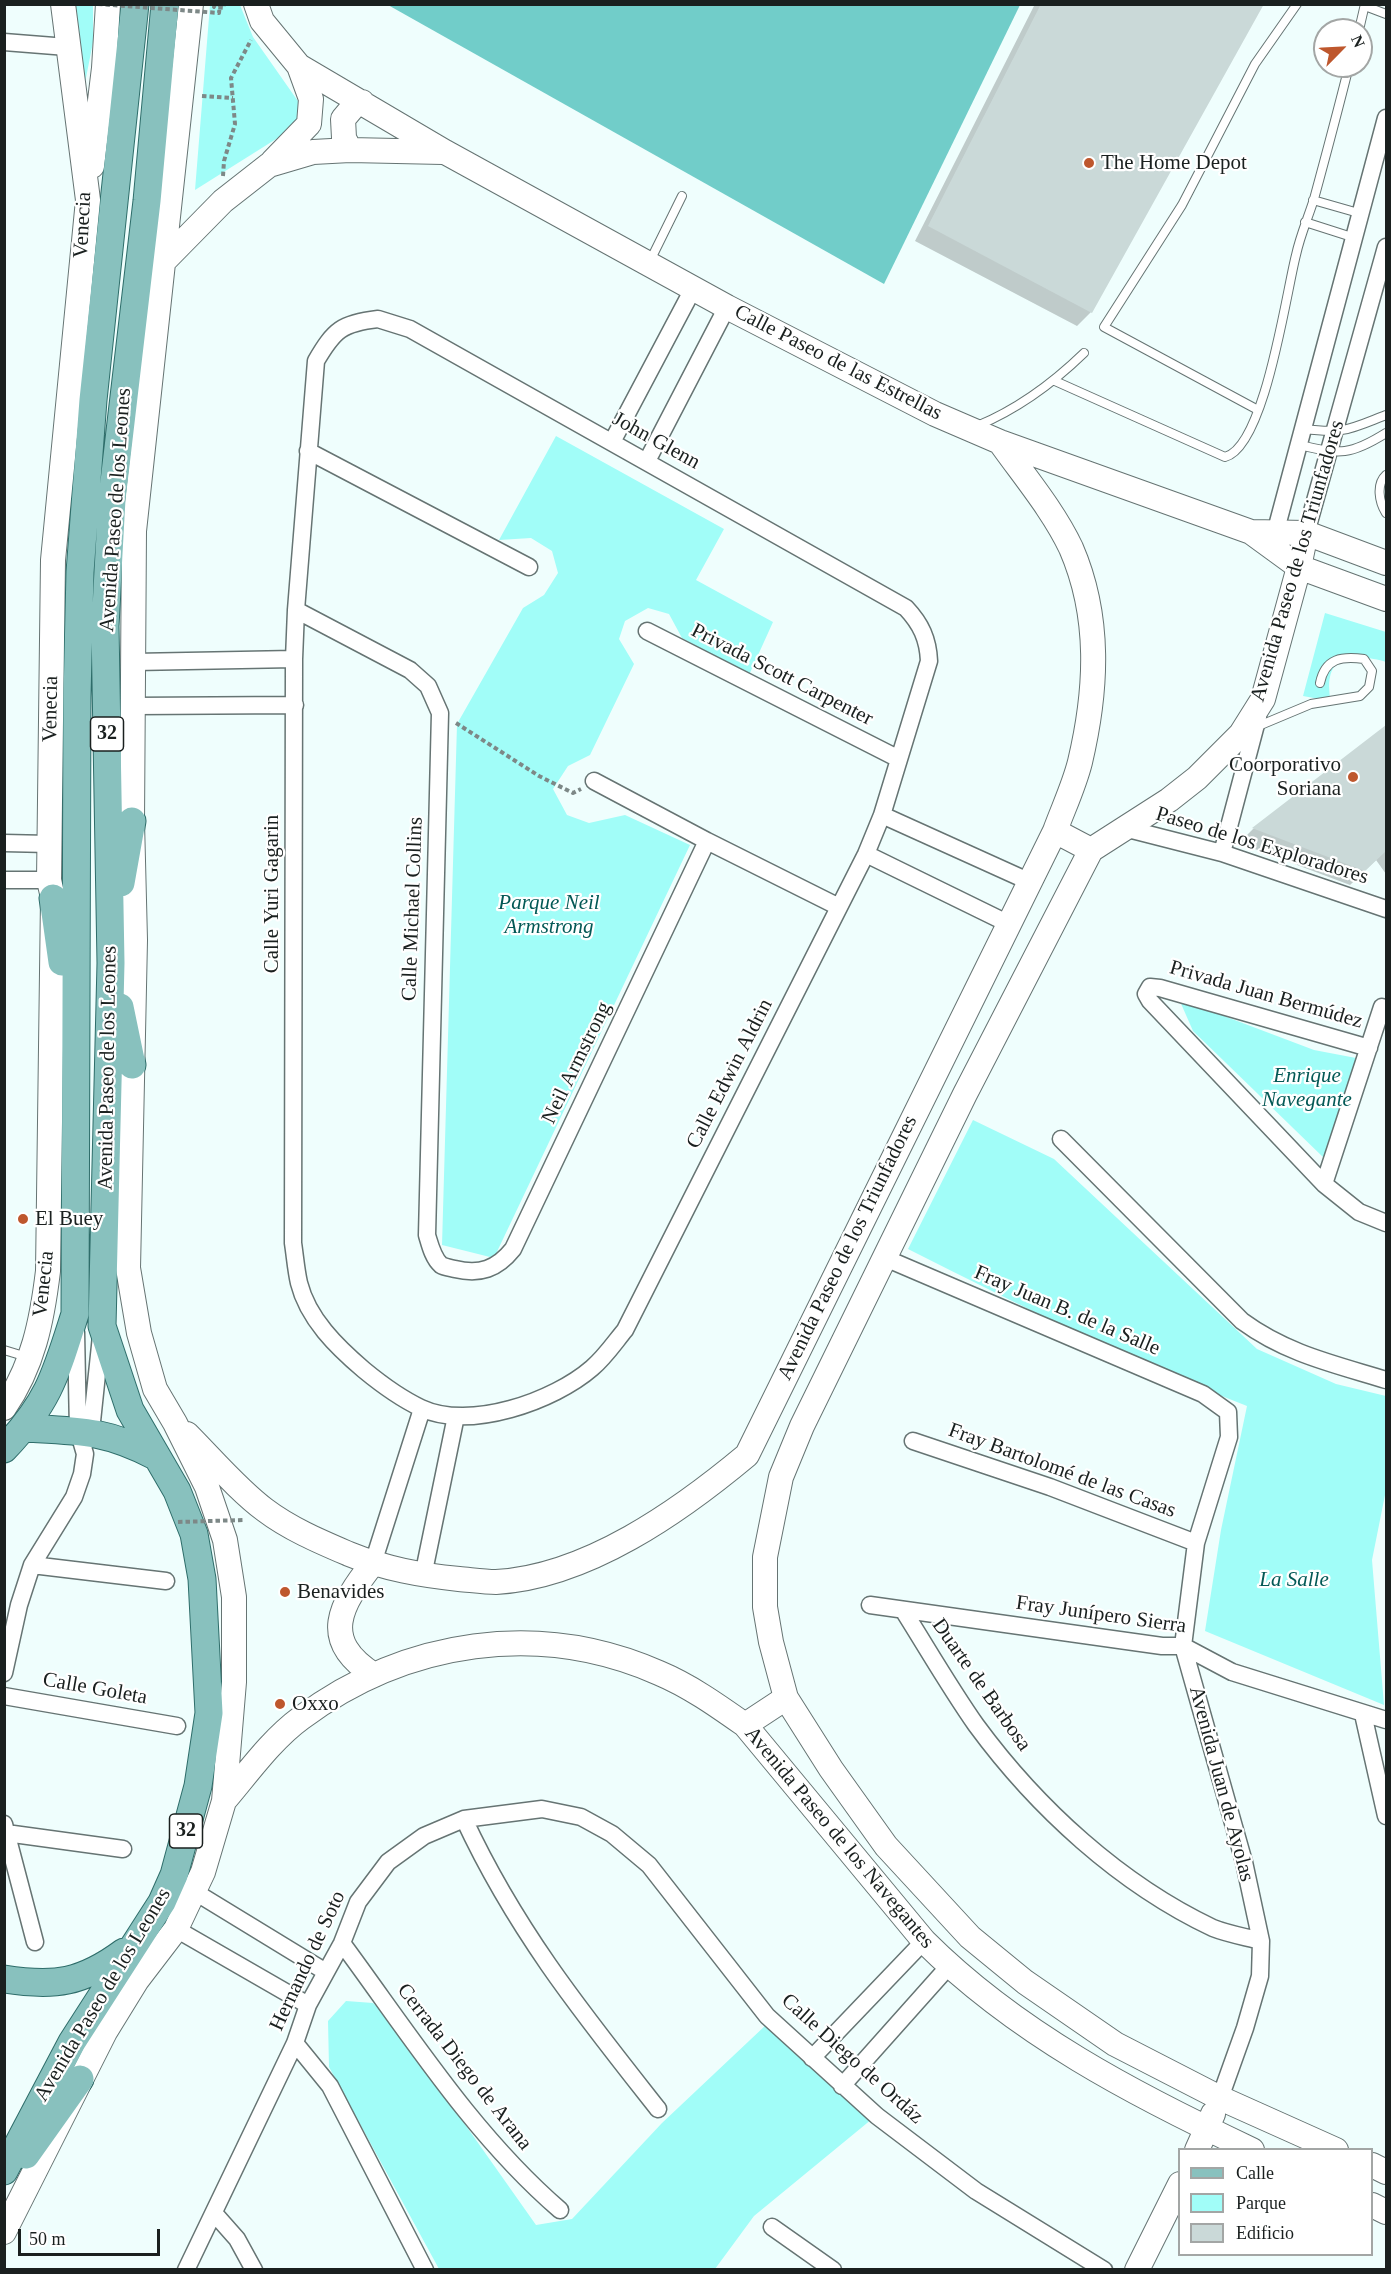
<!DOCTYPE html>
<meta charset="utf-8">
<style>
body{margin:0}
#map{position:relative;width:1391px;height:2274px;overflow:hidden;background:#effefd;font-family:"Times New Roman",serif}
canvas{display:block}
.frame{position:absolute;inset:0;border:6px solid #1a201f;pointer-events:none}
.legend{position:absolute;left:1178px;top:2148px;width:195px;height:108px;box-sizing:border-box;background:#fff;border:2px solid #a3a6a5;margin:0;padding:8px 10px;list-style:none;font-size:18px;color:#1a201f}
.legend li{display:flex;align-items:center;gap:12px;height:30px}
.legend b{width:30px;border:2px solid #a3a6a5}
.north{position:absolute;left:1313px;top:18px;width:60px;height:60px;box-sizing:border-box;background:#fff;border:2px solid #a3a6a5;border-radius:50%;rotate:66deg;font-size:16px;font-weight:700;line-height:24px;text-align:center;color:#1a201f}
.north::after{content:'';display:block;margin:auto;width:21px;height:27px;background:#be572d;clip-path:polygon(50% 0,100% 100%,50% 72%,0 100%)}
.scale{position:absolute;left:18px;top:2229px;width:142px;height:27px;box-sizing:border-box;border:3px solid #1a201f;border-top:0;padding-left:8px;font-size:18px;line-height:21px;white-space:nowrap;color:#1a201f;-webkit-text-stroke:4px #fff;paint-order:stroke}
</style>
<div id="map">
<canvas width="1391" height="2274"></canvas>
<div class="frame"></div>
<ul class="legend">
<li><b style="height:8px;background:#88c1be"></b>Calle</li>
<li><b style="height:16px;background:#a1fdf8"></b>Parque</li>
<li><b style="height:16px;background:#cad9d8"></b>Edificio</li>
</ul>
<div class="north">N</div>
<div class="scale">50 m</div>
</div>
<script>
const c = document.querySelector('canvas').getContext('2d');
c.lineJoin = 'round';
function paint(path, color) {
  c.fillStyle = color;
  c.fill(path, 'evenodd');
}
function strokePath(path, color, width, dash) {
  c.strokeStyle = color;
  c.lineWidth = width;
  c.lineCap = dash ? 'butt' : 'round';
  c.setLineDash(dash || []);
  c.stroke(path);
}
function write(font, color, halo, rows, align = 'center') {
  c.font = font + ' "Times New Roman",serif';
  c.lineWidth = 4.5;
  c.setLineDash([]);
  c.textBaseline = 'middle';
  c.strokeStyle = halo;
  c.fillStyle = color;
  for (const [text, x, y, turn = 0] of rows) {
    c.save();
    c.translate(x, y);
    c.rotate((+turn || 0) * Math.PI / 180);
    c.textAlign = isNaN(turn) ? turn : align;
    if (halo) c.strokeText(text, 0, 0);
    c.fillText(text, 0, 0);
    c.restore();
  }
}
paint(new Path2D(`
 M75,5H93V42L85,83Z
 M210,5H240L253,37L300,104V124L195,190Z
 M556,436L724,529L696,580L773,622L749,675L682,638L669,614L648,608L625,621L619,639L634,664L590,755L568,766L553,789L567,815L589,823L625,815L690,845L494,1258L442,1245L457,724L523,608L544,595L558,573L552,551L531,538L499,540Z
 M1325,613L1386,632V662C1369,657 1335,651 1330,677C1328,684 1330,694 1330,701L1303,696Z
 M1179,999L1314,1050L1356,1058L1325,1159L1193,1031Z
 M973,1120L1054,1159L1257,1349L1336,1384L1386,1396V1490L1372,1560L1384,1705L1205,1631L1221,1530L1247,1406C1131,1361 1019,1305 908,1249Z
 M346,2001L373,2003L392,2021L536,2225L572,2219L662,2123L767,2024L872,2119L754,2216L715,2269H439L329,2067L328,2021Z`), '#a1fdf8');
paint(new Path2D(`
 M388,5H1020L884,284Z`), '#71cdc9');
paint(new Path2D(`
 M1035,4H1262L1091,312L1077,326L915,241Z
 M1386,727V874L1376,860L1350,885L1239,843L1253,829Z`), '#0003');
paint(new Path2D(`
 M1041,4H1264L1092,313L928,226Z
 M1386,725V851L1365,871L1252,828Z`), '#cad9d8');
const lane = new Path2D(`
 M1365,6L1386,14
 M1359,30L1365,4
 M1313,200L1362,214
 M1305,222L1355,238
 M649,263L682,196
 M1055,381L1225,457C1265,447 1286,293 1296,255C1300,236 1308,218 1314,199C1326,155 1338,110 1349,66
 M1258,410L1104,327L1182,205L1255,64L1297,4
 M977,426C1018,409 1052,384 1084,353
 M1304,429C1345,434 1350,429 1386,415
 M1300,445C1340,455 1351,455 1386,433
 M1386,475C1376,484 1379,502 1386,513
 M1256,727L1311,704L1360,696L1369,687L1372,671L1364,659C1342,656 1325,658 1320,683
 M4,1350L27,1357`);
const street = new Path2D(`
 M4,42L67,47
 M378,319L410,329L906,608C921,624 928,639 929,661L882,815L866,854L625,1330C615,1342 605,1357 592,1368C554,1401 470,1431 421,1408C402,1399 381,1384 364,1370C337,1347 308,1319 299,1283C296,1270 295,1256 293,1243L294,659L296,610L316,361C334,330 342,323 378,319Z
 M612,442L693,289
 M308,451L529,567
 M647,461L727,307
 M1306,533L1386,247
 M1273,541L1386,118
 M296,610L410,670L428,686L440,713L427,1235C430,1245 433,1258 441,1265C444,1267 451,1268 455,1269C480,1275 497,1269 513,1249L707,841
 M647,631L897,758
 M134,662L294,659
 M133,706L295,705
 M594,781L707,841L839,907
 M882,815L1028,881
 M1124,828L1222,853L1386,909
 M4,843L49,844
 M1222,853L1258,717
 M866,854L1007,923
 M4,880H49
 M1369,1048L1160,988L1150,987L1146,994L1150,1001L1324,1184L1359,1212L1386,1223
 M1061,1139L1242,1321C1287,1354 1334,1364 1386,1380
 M1324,1184L1382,1007
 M885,1258L1203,1394L1228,1412L1229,1437L1196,1543L1183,1646L1244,1862L1261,1941L1260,1976L1245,2028L1220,2098
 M87,1441L91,1431L101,1336
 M913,1441L1050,1487L1196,1543
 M373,1563L422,1409
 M32,1565L166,1581
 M423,1576L456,1416
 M870,1605L1162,1646H1183L1232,1672L1386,1720
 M903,1610C927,1648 950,1688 976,1725C1037,1808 1120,1884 1213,1928C1228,1934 1246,1937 1261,1941
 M4,1673L19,1605L32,1565L74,1497L82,1474L85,1454L78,1430L76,1332
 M4,1696L177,1726
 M1363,1714L1386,1816
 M464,1819C516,1931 583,2014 658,2109
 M4,1824L35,1942
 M6,1833L123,1849
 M195,1892L326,1972
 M176,1929L308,2005
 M342,1943C410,2035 473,2135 560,2210
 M295,2043L330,2086L425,2270
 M812,2058L924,1941
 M842,2086L949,1966
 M214,2213L237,2239L254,2270
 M772,2227L833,2270
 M186,2270L295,2043L308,2005L342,1943L358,1902L388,1862L424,1836L464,1819L542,1809L581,1817L612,1834L649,1865L767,2016L877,2116L976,2191L1104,2270`);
const secondary = new Path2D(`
 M256,4L262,21L299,66L445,152L727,307L935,414L1000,442L1251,532L1299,567L1386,599
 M350,150L344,138L343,119L354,106L362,102
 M273,161L309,124L311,99L299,66
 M92,166L104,68L108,4
 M164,261L223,201L269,165L313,152L350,150L443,152
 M1251,532L1306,533L1386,563
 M1306,533L1299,567L1263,699L1241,734L1197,778L1169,800L1091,850L965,1094L802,1426L781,1477L765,1557V1607L771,1642L786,1698L831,1769L886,1846L970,1937L1025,1982L1115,2044L1220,2098L1336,2150
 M1055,831L1091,850
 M4,1408C33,1366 42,1321 48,1271L53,898L49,880L53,560L88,200L63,4
 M187,1434C211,1458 239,1491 265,1510C290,1529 321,1542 349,1554C386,1569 420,1575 459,1579C471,1580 484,1582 496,1582C587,1577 680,1511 747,1455L1055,831C1063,809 1074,786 1080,762C1097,690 1101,617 1071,548C1053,510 1024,476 1000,442
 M373,1563C340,1605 319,1640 374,1675
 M745,1725L786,1698
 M224,1801C248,1773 271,1740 301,1718C406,1640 539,1620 659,1673C690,1686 718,1706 745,1725L924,1941C1016,2033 1135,2095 1252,2150
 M1197,2150L1213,2114
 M1372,2165L1386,2172
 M1372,2205L1386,2212
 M4,2232L105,2032L137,1980L176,1929L203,1872L224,1801L234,1682V1597L225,1540L207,1487L175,1423L155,1389L139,1333L128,1268L135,940L132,821L134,531L191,4
 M1137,2270L1180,2184`);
const primary = new Path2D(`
 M121,883L132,821
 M53,898L62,962
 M120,1007L132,1065
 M24,1428C79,1431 105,1430 155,1456
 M4,1449C49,1402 56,1374 75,1314L77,697L80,572L93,400L135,4
 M4,1979C55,1987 82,1983 124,1952
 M26,2155L80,2079
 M4,2171L72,2042L162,1902L174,1875L198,1786L209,1713L202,1579L194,1534L177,1491L130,1410L102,1326L111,963L105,626L112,499L147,201L165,4`);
strokePath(lane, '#667473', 10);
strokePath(street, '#667473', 19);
strokePath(secondary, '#667473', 26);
strokePath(primary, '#2e6d6a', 29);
strokePath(new Path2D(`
 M215,4L214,7L224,8V4
 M202,96L233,98
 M223,176L224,161L235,124L231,78L251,40
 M456,723L539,776L573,793L581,789`), '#7d8887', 4, [4.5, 3]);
strokePath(lane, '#fff', 8);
strokePath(street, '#fff', 16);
strokePath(secondary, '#fff', 24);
strokePath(primary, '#88c1be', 27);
strokePath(new Path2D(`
 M98,4L219,13L220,4
 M178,1522L243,1520`), '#7d8887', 4, [4.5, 3]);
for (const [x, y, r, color] of [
 [1089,163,6,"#be572d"],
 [1353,777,6,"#be572d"],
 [23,1219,6,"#be572d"],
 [285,1592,6,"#be572d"],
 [280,1704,6,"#be572d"]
]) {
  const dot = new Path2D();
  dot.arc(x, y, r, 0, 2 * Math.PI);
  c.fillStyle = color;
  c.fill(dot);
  strokePath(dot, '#fff', 2);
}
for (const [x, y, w] of [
 [107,734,33],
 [186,1831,33]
]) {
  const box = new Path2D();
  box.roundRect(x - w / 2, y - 17, w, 34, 4.5);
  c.fillStyle = '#fff';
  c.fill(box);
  strokePath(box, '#1a201f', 1.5);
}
write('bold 20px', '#1a201f', null, [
 ["32",107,734],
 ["32",186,1831]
]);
write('21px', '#1a201f', '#fff', [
 ["The Home Depot",1101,163],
 ["Coorporativo",1341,765,"right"],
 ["Soriana",1341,789,"right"],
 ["El Buey",35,1219],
 ["Benavides",297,1592],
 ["Oxxo",292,1704]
], 'left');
write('21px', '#1a201f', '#fff', [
 ["Venecia",83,225,-87],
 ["Calle Paseo de las Estrellas",838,363,27],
 ["John Glenn",656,441,29],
 ["Avenida Paseo de los Leones",116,510,-86],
 ["Avenida Paseo de los Triunfadores",1298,561,-74],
 ["Privada Scott Carpenter",782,675,27],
 ["Venecia",51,709,-89],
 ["Paseo de los Exploradores",1262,846,17],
 ["Calle Yuri Gagarin",272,894,-90],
 ["Calle Michael Collins",413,909,-88],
 ["Privada Juan Bermúdez",1266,995,16],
 ["Neil Armstrong",577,1063,-64],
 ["Avenida Paseo de los Leones",108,1068,-89],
 ["Calle Edwin Aldrin",730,1074,-63],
 ["Avenida Paseo de los Triunfadores",848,1248,-64],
 ["Venecia",44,1284,-84],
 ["Fray Juan B. de la Salle",1067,1311,23],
 ["Fray Bartolomé de las Casas",1062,1471,20],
 ["Fray Junípero Sierra",1101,1615,8],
 ["Duarte de Barbosa",981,1685,55],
 ["Calle Goleta",95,1689,10],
 ["Avenida Juan de Ayolas",1221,1784,75],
 ["Avenida Paseo de los Navegantes",839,1838,50],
 ["Hernando de Soto",308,1961,-65],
 ["Avenida Paseo de los Leones",103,1995,-59],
 ["Calle Diego de Ordáz",852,2059,42],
 ["Cerrada Diego de Arana",464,2067,52]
]);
write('italic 21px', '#035956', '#fff', [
 ["Parque Neil",549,903],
 ["Armstrong",549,927],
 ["Enrique",1307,1076],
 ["Navegante",1307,1100],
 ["La Salle",1294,1580]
]);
</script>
